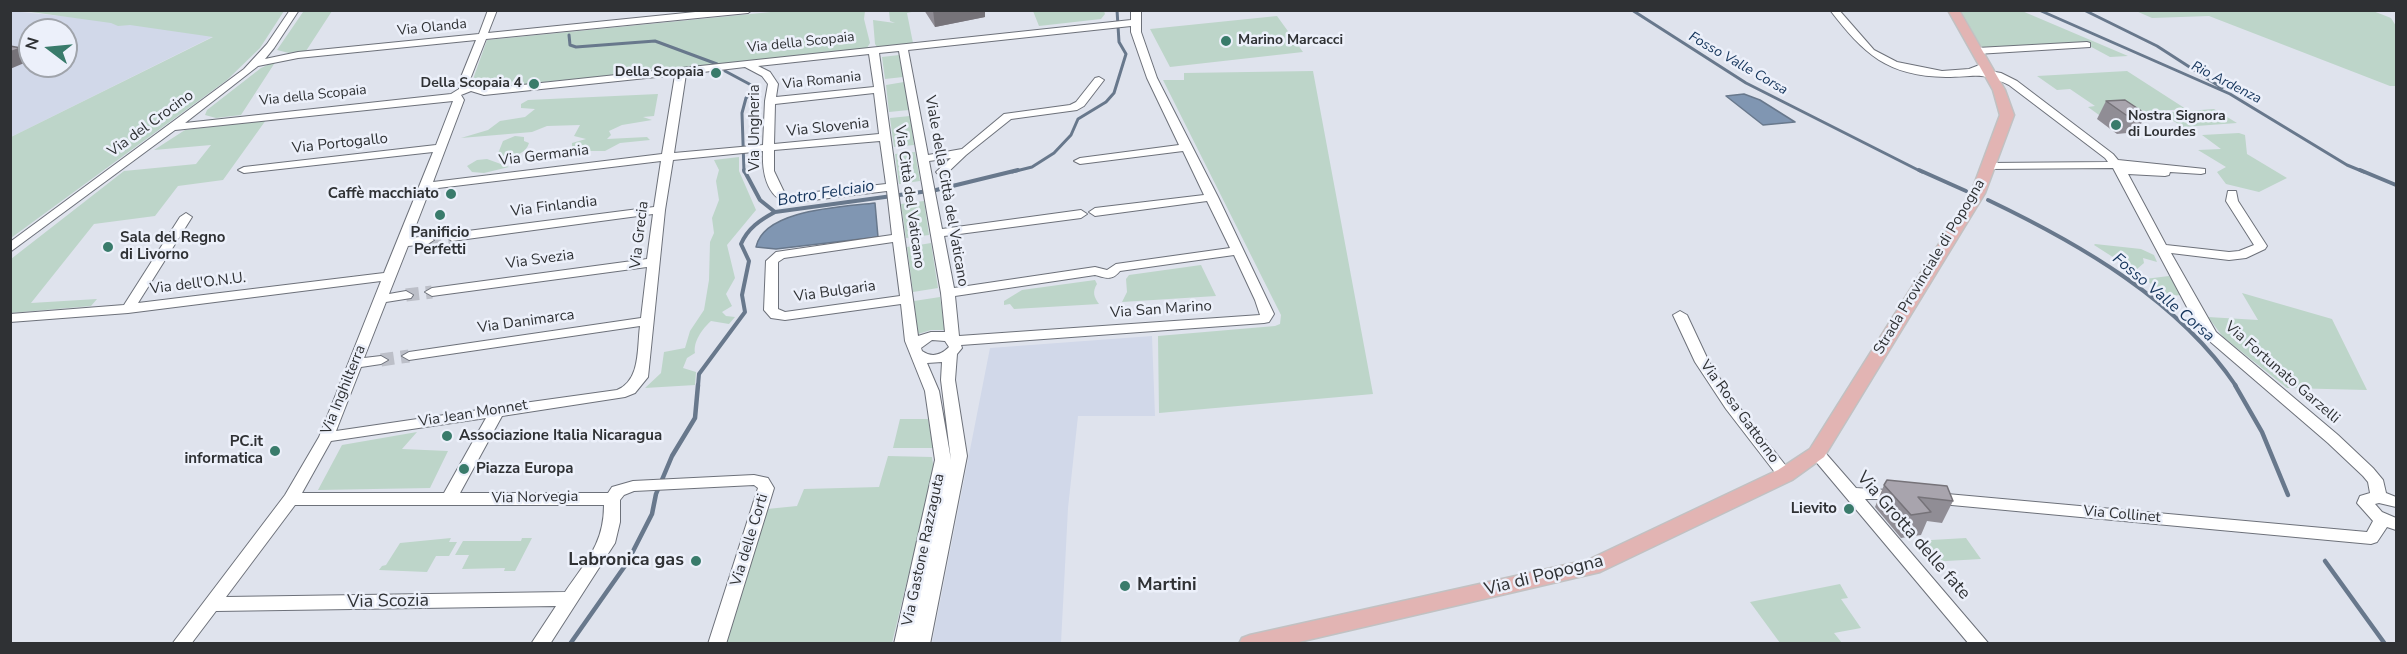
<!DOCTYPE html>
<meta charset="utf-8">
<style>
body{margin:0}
#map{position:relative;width:2407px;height:654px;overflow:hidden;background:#dfe3ed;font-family:"Nunito Sans",sans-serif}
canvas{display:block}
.frame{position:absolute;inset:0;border:12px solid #2f3134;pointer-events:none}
.north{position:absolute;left:18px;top:18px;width:60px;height:60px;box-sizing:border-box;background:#ecf0fa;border:2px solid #a0a4ab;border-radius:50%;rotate:286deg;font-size:16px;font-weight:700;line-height:24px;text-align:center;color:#2f3134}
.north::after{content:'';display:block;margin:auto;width:21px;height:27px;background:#397b6b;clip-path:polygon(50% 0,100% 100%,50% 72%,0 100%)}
</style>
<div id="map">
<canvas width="2407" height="654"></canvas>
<div class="frame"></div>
<div class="north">N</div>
</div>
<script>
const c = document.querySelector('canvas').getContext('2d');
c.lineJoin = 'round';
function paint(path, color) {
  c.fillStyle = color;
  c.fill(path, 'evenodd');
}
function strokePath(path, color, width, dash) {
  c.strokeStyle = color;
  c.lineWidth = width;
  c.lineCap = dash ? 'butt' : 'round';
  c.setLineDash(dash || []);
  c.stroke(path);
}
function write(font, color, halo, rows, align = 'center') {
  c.font = font + ' "Nunito Sans",sans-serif';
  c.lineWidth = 5;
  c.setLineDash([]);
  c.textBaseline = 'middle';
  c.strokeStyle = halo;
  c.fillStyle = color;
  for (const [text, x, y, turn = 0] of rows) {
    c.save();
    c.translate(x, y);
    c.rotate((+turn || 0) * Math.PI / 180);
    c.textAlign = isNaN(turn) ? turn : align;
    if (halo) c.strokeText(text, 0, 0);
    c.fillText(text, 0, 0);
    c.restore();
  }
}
paint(new Path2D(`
 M10,11L112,21L214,36L11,137ZM30,30H66V66H30Z
 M1152,336L1155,416H1078L1068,508L1061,643H932L990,348Z`), '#d1d8e9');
paint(new Path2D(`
 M24,11H284L260,48L227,80L11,238V137L213,37L130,25L118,26L111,23Z
 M332,11L306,51L289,53L277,50L303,12Z
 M781,11H865L864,19L870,43L867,48L490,88L472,82L487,40Z
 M889,11H916L907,13L913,43L877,47L875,44L873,20L895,23L890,21Z
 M1104,11L1105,14L1101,19L1039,26L1033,11Z
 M1961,11H2022L2128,56L2110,57L2084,43L1982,48Z
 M2136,11H2373L2391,18L2396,26V86H2390L2209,16L2152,18Z
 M1277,16L1303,52L1170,67L1150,29Z
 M899,55L903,77L885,79L882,57Z
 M276,61L241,115L216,118L205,115L207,110L261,68Z
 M1313,71L1373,394L1159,413L1158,336L1275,326L1280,324L1281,315L1163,80H1184V73Z
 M2127,71L2186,109L2099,115L2088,107L2095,106L2070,89L2057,90L2037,76Z
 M904,82L909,110L889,112L886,85Z
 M658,94L654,116L643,117L652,120L622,125L609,131L611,135L607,139L647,137L650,140L620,143L605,151H589L570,158L580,150L572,149V143L586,139L574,136L580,125L547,126L532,132L461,138L488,130L500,121L525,117L535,109L521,108V104L528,100Z
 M2214,109L2237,123L2183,127L2161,113Z
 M910,116L914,145L894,147L890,118Z
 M266,120L223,180L178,186L155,216L94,224L31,303L97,299L91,306L11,313V259L124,171L196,164L211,145L154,150L185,130Z
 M2239,133L2245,135L2247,154L2287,178L2259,192L2226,184L2217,172L2226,167L2198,150L2221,149L2202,135Z
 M515,136L524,137V141L529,143C526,155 509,159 497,156L503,141Z
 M915,152L920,181L899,184L895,154Z
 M739,157V171L756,210L727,245L735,278L726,294L732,306L722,312L726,316L735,317L729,324L711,321C702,329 693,342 695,353L687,358L683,368L696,372L695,385L645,388L661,373L664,352L685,348L690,331L704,310L709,280L710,242L714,233L712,218L719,200L716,181L719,170L714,160Z
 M487,159L509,167L484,173L472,172L467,166L477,160Z
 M924,201L929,235L906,238L901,204Z
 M931,243L938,288L913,292L907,247Z
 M2095,244L2141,249L2154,255L2157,262L2143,258L2144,263L2137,269L2130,268L2094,245Z
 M1201,265L1216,296L1122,302L1127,292L1126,279L1129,275Z
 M2169,276L2182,295L2166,296L2145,279Z
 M1095,280L1097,284C1092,292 1094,297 1099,304L1014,309L1010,304L1004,305V301L1022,290Z
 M2242,293L2332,319L2367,390L2287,388L2223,337L2208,317L2258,320Z
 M940,297L945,330H931L918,334L914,301Z
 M900,419H928L933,448H893Z
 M417,432L402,449L448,451L430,488L318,490L342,445Z
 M888,456L932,457L934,470L892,643L722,644L767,509L797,506L804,489L879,487Z
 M451,538L449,542H457L449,556H436L427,572L379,570L382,566L386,565L400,543Z
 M522,538H532L515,571H504L505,568L462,569L469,555H455L463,541H521Z
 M1966,538L1981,559L1929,562L1914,541Z
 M1840,584L1848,598L1841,599L1861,628L1834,633L1842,643H1780L1750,602Z`), '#bdd5c9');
const water = new Path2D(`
 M1744,94L1760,100L1795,122L1763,125L1726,96Z
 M875,203L878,237L776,249L756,247C764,209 843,207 875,203Z`);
paint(water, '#8096b2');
strokePath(water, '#68788c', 1.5);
strokePath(new Path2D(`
 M1632,10L1746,83L1922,172
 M2039,10L2230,94L2347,165L2364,172
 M2084,10L2157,46L2222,88
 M569,35L570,45L576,47L655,41L717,64
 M725,71L753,86L754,92L746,98L742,113L744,172
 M1012,172L1032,167L1054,153L1071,135L1078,119L1106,102L1114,93L1126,54L1119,42L1117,10`), '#68788c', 3);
strokePath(new Path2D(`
 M744,170L760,200L775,212
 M1919,170L1966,191
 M2360,170L2396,185
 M1988,200C2080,244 2178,300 2236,386
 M698,386L699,374L745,312L742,295L749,261L741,244C748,228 760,220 775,212L936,190L1018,170`), '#68788c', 4);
strokePath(new Path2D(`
 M2235,385L2262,432L2288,495
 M2325,561L2385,644
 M570,644L627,563L652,514L656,494L672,456L695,418L698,385`), '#68788c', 4.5);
strokePath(new Path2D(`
 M428,240L452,237
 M406,295L432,292
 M381,360L409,356`), '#bcbfc8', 13, [13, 7]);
const minor = new Path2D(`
 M290,10H299L274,48L265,59L298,52L479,34L488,10H497L488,33L715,10H752L748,13L486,39L469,82V85L485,89L1131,20V10H1141V32L1157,78L1218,197L1274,314L1269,322L1264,323L961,345L962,348L957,354L955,380L967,456L930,644H912L939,513L912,644H894L935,460L925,391L905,341L901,304L785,320L771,318L764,310L766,261L776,252L892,235L887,191L788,203C766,197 762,171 763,151L673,160L665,210L648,377L635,393L625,397L502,416L460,493H608L612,487L633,481L754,475L768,478L774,488L726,644H708L758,488L754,485L634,491L624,495L620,500V522L615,543L550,644H531L556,606L216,611L191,644H172L285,495L319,437L381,281L128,313L10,322V314L124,305L180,217L186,213L192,217L138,303L384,273L433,152L244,173L238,170L244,167L436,145L453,101L175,130L10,252V242L244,69L267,44ZM1131,26V32L1147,78L1179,145L1080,158L1074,161L1080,164L1183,151L1204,195L1095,208L1089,212L1095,216L1207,201L1230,248L1116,264L1107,270L1095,267L954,288L944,236L1081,218L1087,214L1081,210L942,229L929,161L951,158L936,172L938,174H946L966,155L1011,119L1077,110L1084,106L1104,80L1099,77L1095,78L1076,102L1070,105L1004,114L962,149L928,155L908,50ZM476,40L459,82V89L451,94L185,123L258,66L298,58ZM899,51L941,293L945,332H931L918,336L879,53ZM869,54L874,87L776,97L778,84L770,72L758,66ZM745,67L762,76L768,84L765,101L763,145L674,153L686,74ZM675,75L662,154L433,182L464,100L461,95L471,91L484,95ZM874,93L879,134L774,144L775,104ZM880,141L886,184L789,195L785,194L774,171V150ZM661,161L654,207L452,233L446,237L452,241L653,214L647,259L432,288L425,292L432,296L647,267L641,318L409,352L402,356L409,360L640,326C637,348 641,380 617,390L502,406L498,405L492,408L336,431L361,367L381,364L388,360L381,356L364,358L386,302L411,298L413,295L406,291L389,294L408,246L428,244L434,240L428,236L411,238L430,189ZM893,242L900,296L785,312L778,309V262L784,258ZM1234,255L1255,300L1260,315L959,336L955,296L1095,275C1106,278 1112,281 1120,271ZM932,340L945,341L949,347C941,355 932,358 922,351L921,348ZM942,362L941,380L951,460L939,391L927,363ZM486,418L444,493H302L331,441ZM295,505H604C604,544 586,561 565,592L226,597Z
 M1830,10H1839L1874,50L1897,62L1942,71L1969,69L1982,64L1987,67L1984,70L2001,73L2017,81L2113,154L2118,160L2205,169V173L2201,174L2170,172L2169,175L2165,176L2128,174L2166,245L2229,252L2239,251L2254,245L2226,201L2228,191H2236L2238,201L2267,246L2265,249L2246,258L2229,260L2171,253L2216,332L2338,435L2373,468L2383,480L2386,493L2396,497V507L2379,503L2375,504L2382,512L2396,518V530L2387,527L2377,542L2371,544L1930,503L1928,499L1930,495L1936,493L2367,532L2373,521L2357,503L2360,496L2370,493L2368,482L2363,476L2328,443L2206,338L2197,326L2113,168L1990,169L1984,166L1990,163L2108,162L2105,158L2009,85C1981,71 1975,77 1946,77C1887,76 1864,54 1830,10Z
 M2087,42L2090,43V47L1977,54L1972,51L1977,48Z
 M1680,311L1687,315L1709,362L1736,403L1790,471L1793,475L1790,479H1780L1726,409L1695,362L1673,315Z
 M1817,448L1822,449L1856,488L1902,491L1904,495L1902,499H1865L1989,644H1969L1812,457L1809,453L1812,449Z`);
const major = new Path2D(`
 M1948,10H1959L2005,90L2014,115L1985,193L1824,457L1792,480L1600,572L1290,644H1239L1242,638L1250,635L1588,560L1778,470L1810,449L1971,193L2000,115L1993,90Z`);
strokePath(minor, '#6d717a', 2);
strokePath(major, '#c1c1c2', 3);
paint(minor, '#fff');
paint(major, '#e2b4b3');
paint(new Path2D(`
 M924,10H985V17L935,27Z
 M2106,101L2146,114L2137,132L2117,134L2097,119Z
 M1884,485L1953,501L1942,523L1927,521L1921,535L1901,538L1875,507Z`), '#908d95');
paint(new Path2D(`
 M933,10H985V17L935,27Z
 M21,48L29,61L10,69V52Z`), '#767379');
const building = new Path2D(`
 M10,46L21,48L10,52Z
 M2125,100L2146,114L2126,115L2106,101Z
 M1887,480L1947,486L1953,501L1918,497L1931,512L1911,515L1884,485Z`);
paint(building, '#a8a4ad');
strokePath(building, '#767379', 1.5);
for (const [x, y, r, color] of [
 [1226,41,6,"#397b6b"],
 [716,73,6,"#397b6b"],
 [534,84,6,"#397b6b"],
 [2116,125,6,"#397b6b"],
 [451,194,6,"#397b6b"],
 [440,215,6,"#397b6b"],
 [108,247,6,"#397b6b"],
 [447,436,6,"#397b6b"],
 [275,451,6,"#397b6b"],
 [464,469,6,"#397b6b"],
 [1849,509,6,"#397b6b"],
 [696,561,6,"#397b6b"],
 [1125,586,6,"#397b6b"]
]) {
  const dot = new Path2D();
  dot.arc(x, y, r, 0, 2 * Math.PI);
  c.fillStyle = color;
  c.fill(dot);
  strokePath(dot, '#ecf0fa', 2);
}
write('14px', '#2f3134', '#ecf0fa', [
 ["Via Olanda",432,28,-6],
 ["Via della Scopaia",801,43,-6],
 ["Via Romania",822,81,-6],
 ["Via della Scopaia",313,96,-6]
]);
write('bold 14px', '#2f3134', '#ecf0fa', [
 ["Marino Marcacci",1238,41],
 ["Della Scopaia",704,73,"right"],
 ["Della Scopaia 4",522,84,"right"],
 ["Nostra Signora",2128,117],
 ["di Lourdes",2128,133]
], 'left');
write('italic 14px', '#14345b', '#ecf0fa', [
 ["Fosso Valle Corsa",1738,64,30],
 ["Rio Ardenza",2226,83,27]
]);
write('15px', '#2f3134', '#ecf0fa', [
 ["Via del Crocino",151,124,-36],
 ["Via Ungheria",755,128,-90],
 ["Via Slovenia",828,128,-6],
 ["Via Portogallo",340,144,-6],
 ["Via Germania",544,156,-7],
 ["Viale della Città del Vaticano",946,191,80],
 ["Via Città del Vaticano",909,197,82],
 ["Via Finlandia",554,207,-7],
 ["Via Grecia",640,235,-83],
 ["Via Svezia",540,260,-8],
 ["Strada Provinciale di Popogna",1930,267,-59],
 ["Via dell'O.N.U.",198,284,-7],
 ["Via Bulgaria",835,292,-8],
 ["Via San Marino",1161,310,-4],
 ["Via Danimarca",526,322,-8],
 ["Via Fortunato Garzelli",2282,373,41],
 ["Via Inghilterra",344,390,-68],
 ["Via Rosa Gattorno",1739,412,54],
 ["Via Jean Monnet",473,414,-9],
 ["Via Norvegia",535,498,-1],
 ["Via Collinet",2122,515,5],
 ["Via delle Corti",750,540,-73],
 ["Via Gastone Razzaguta",924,550,-78]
]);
write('bold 15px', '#2f3134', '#ecf0fa', [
 ["Caffè macchiato",439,194],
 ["Panificio",440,233,"center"],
 ["Perfetti",440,250,"center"],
 ["Sala del Regno",120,238,"left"],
 ["di Livorno",120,255,"left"],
 ["Associazione Italia Nicaragua",459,436,"left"],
 ["PC.it",263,442],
 ["informatica",263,459],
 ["Piazza Europa",476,469,"left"],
 ["Lievito",1837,509]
], 'right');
write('italic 16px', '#14345b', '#ecf0fa', [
 ["Botro Felciaio",826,194,-9],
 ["Fosso Valle Corsa",2163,298,40]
]);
write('18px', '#2f3134', '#ecf0fa', [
 ["Via Grotta delle fate",1913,536,49],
 ["Via di Popogna",1544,576,-14],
 ["Via Scozia",388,602,-1]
]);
write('bold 18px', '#2f3134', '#ecf0fa', [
 ["Labronica gas",684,561],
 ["Martini",1137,586,"left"]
], 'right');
</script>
